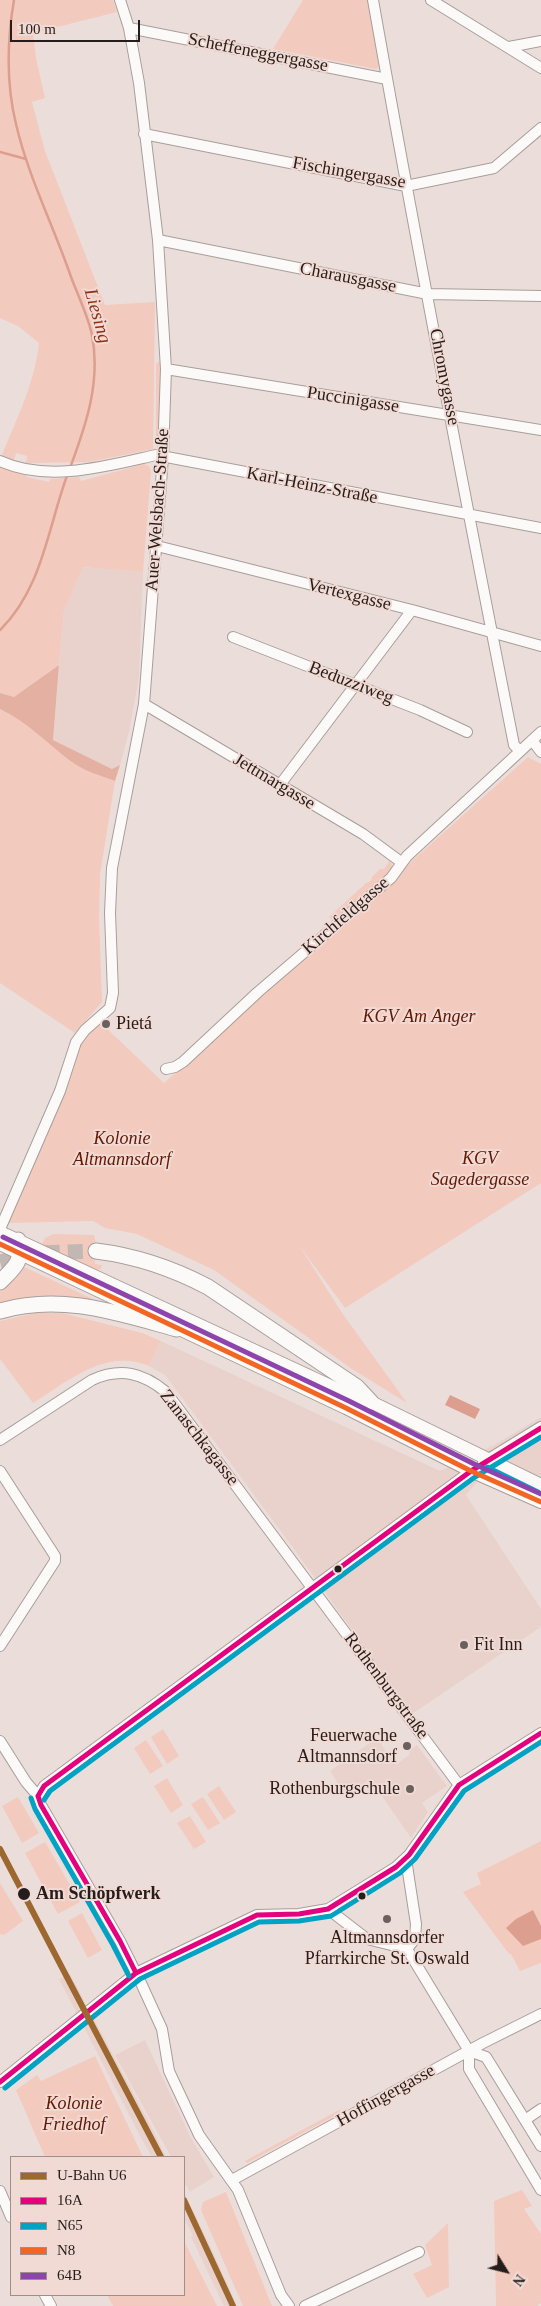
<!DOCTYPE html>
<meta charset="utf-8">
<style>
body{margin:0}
#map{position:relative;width:541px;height:2306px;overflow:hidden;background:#ebdeda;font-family:Georgia,serif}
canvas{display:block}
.legend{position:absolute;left:10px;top:2156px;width:175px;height:140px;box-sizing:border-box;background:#f1dad4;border:1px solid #9f8e8a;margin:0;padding:6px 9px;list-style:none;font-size:15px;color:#251d1b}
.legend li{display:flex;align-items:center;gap:10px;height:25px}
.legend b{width:25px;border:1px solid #9f8e8a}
.north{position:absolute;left:481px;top:2246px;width:50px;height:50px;-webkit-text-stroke:4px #f1dad4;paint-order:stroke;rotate:126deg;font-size:14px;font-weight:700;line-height:20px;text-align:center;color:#251d1b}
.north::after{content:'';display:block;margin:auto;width:18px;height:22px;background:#251d1b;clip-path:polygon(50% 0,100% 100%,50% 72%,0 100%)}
.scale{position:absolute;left:10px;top:20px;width:130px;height:22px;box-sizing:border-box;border:2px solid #251d1b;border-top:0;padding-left:6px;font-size:15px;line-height:18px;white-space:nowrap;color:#251d1b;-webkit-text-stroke:4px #f1dad4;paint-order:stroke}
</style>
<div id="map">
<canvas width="541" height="2306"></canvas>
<ul class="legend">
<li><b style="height:6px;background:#9d6830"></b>U-Bahn U6</li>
<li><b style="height:6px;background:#e5007d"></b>16A</li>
<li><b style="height:6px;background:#02a2c5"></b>N65</li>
<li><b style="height:6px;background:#f26522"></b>N8</li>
<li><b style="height:6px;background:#8e44ad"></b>64B</li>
</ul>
<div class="north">N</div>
<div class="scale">100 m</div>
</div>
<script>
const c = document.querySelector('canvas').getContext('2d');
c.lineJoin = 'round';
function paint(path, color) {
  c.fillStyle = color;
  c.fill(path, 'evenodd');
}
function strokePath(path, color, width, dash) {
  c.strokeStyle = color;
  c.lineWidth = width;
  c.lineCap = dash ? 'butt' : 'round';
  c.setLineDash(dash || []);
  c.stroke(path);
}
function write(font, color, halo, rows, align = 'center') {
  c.font = font + ' Georgia,serif';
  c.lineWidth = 4;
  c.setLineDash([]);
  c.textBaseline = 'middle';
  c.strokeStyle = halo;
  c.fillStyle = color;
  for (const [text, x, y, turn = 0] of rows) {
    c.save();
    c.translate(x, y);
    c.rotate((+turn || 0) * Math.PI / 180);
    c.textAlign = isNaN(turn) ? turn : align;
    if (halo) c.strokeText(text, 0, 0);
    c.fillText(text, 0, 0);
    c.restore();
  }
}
paint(new Path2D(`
 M83,567L143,572L139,677L129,732L120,765L112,769L53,740L64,611Z
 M161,1341L440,1471L494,1445L541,1417V1490L491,1466L466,1495L541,1609V1627L412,1714L294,1549L165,1375L149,1366Z
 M379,1741L396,1765L410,1754L408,1751L417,1745L447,1786L422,1803L428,1812L411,1838L370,1779L346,1796L330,1771L371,1742Z
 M70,1974L154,2132L166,2157H152L141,2138L59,1979Z
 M145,2040L190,2136L214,2177L190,2192L184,2182V2157H171L115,2055Z
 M184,2192L212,2250L237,2306H224L191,2237L193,2236L184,2218Z`), '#e9d2cc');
paint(new Path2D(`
 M0,0H113L117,12L33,33L36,58L45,98L32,102L45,151L105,305L155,302L153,449L89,462L26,463L27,456L16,453L14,460L2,455C17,418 35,382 39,343L18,326L0,318Z
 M303,0H369L379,67L376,69L273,49Z
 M160,361L161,400L159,438H156V364Z
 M144,464L149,466L151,471L143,572L83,567L64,611L59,665L14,697L0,693V467L26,474L27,477L49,482L50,479L79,477L81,481Z
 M0,709C27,722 46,742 69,760C83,771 99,775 115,781L100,874L99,918L102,1002L75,1033L0,983Z
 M528,757L541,764V1183L345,1308L299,1245L340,1310L407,1403L349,1367L214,1270L137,1234L105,1228L93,1221L9,1223L78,1043L100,1022L164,1083Z
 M390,860L393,868L391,874L336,924L329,917L366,883L371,881L372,877L380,869H384Z
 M54,1234L94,1235L96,1243L95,1264L102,1265L101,1269L93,1271L41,1246L45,1238Z
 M24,1267L93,1299L96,1301L52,1297L0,1304V1292Z
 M35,1313H62L142,1333L161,1341L149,1366C105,1348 69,1381 33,1403L0,1359V1321Z
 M163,1729L179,1756L167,1764L151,1737Z
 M146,1740L163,1766L150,1774L134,1748Z
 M167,1778L183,1805L171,1813L154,1786Z
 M219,1786L236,1812L224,1820L207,1794Z
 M18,1797L39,1833L22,1843L2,1806Z
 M203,1797L220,1823L208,1830L191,1804Z
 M190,1816L206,1842L194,1849L177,1823Z
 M541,1841V1963L520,1971L511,1954H509L463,1892L481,1884L477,1873Z
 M45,1842L80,1902L58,1914L25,1853Z
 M0,1883L23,1921L4,1935L0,1934Z
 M82,1913L102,1950L88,1958L68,1921Z
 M95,2056L143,2157H45L16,2090L37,2075L41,2081Z
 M339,2110L340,2113L247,2163L245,2161Z
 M522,2190L532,2206L524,2209L541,2234V2303L537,2306H496L494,2201Z
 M226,2192L272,2306H243L201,2210L203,2202Z
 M448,2223L449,2287L427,2298L413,2274L432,2265L425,2245Z
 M184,2241L217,2306H113L107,2295H184Z`), '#f3cabe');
paint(new Path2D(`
 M59,665L53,740L112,769L120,765L115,781C99,775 83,771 69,760C46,742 27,722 0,709V693L14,697Z`), '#e4b0a2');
paint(new Path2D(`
 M450,1395L480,1409L475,1419L445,1405Z
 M533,1910L541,1926V1939L523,1946L506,1928L516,1919Z`), '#dc9e8e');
strokePath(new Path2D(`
 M14,0C7,41 6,83 16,124C28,176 53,225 70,274C77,294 88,315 92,335C101,382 86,425 70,468
 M0,152L26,159
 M0,630C43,588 48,526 68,473`), '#dc9e8e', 2.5);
strokePath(new Path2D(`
 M0,1262L34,1253L96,1251`), '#c3b7b4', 15, [15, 8]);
const minor = new Path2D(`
 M373,0C417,249 465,497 514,745L520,751
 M431,0L541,68
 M129,28L387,79
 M509,47L541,41
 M144,134L406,186L494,168L541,128
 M158,240L428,294L541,296
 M166,369L541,430
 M0,461C48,483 107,466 156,455L541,528
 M157,546L412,610L541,646
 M233,637L420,710L467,732
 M144,704L363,834L401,862
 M532,740L541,752
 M279,786L412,610
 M166,1069L175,1067L183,1062L258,992L391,878L407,856L541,732
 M0,1229L60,1091L76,1042L85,1030L110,1008L113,993L110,913L112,868L144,704L163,457L166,369L158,240L139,83L129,28L120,0
 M0,1440L92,1380C121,1367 143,1373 166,1392L459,1785
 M0,1471L55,1556V1561L0,1646
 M0,1741L26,1782L38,1796L41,1805L120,1941L141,1983L162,2029L169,2071L199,2135L238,2190L281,2295L289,2306
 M38,1796L44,1786L471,1471
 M406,1859L416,1924L415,1939L407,1949
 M328,1909L367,1939L407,1949
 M407,1949L469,2051V2069L541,2190
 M469,2051L486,2057L541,2146
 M0,2082L136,1973L257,1915L299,1914L328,1909L396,1867L409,1855L459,1785L541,1733
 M525,2120L541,2109
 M232,2180L483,2043L541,2014
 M0,2191L11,2217
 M45,2295L51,2306
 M305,2306L419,2252`);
const major = new Path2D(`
 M0,1232L352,1396L371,1402L541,1485
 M0,1244L346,1408L471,1471L541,1502
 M484,1463L541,1428`);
const highway = new Path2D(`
 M96,1251C137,1256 172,1268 208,1287L357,1387L371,1402
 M0,1282C13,1269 25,1260 18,1240
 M0,1311C61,1293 118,1313 177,1329`);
strokePath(minor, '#a79e9b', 12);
strokePath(major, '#a79e9b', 14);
strokePath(highway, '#a79e9b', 17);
strokePath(minor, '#fcfaf9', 10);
strokePath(major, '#fcfaf9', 12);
strokePath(highway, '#fcfaf9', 15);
strokePath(new Path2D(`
 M38,1796L44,1786L471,1471L541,1428
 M38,1796L41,1805L120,1941L136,1973
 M0,2082L136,1973L257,1915L299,1914L328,1909L396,1867L409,1855L459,1785L541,1733`), '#e5007d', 5);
strokePath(new Path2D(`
 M487,1467L538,1492
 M31,1798L35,1809L113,1945L129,1976
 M44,1800L50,1791L475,1477L541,1437
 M5,2088L140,1979L259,1922L299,1921L331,1916L400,1873L415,1859L464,1791L541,1742`), '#02a2c5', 5);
strokePath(new Path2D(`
 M0,1244L346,1408L471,1471L541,1502`), '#f26522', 5);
strokePath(new Path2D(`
 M3,1237L349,1401L474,1464L541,1494`), '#8e44ad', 5);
strokePath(new Path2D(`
 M0,1849L161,2157
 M184,2200L233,2306`), '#9d6830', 6);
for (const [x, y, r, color] of [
 [106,1024,5,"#6a615e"],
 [338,1569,4.5,"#251d1b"],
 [464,1645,5,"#6a615e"],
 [407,1746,5,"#6a615e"],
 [410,1789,5,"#6a615e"],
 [24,1894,7,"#251d1b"],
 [362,1896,4.5,"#251d1b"],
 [387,1919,5,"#6a615e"]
]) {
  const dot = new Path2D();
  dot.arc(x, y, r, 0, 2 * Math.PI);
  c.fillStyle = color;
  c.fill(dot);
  strokePath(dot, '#f1dad4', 2);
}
write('18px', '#251d1b', '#f1dad4', [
 ["Scheffeneggergasse",258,53,11],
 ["Fischingergasse",349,173,10],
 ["Charausgasse",348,278,11],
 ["Chromygasse",444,377,79],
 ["Puccinigasse",353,400,9],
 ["Karl-Heinz-Straße",312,486,11],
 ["Auer-Welsbach-Straße",158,510,-86],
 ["Vertexgasse",349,595,14],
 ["Beduzziweg",351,683,21],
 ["Jettmargasse",274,782,31],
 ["Kirchfeldgasse",346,916,-41],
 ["Zanaschkagasse",199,1438,52],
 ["Rothenburgstraße",386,1686,53],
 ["Hoffingergasse",386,2096,-29]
]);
write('italic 18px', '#621803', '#f1dad4', [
 ["KGV Am Anger",419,1017],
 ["Kolonie",122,1139],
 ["Altmannsdorf",122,1160],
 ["KGV",480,1159],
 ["Sagedergasse",480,1180],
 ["Kolonie",74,2104],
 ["Friedhof",74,2125]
]);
write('18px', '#251d1b', '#f1dad4', [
 ["Pietá",116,1024],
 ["Fit Inn",474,1645],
 ["Feuerwache",397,1736,"right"],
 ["Altmannsdorf",397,1757,"right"],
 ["Rothenburgschule",400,1789,"right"],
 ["Altmannsdorfer",387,1938,"center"],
 ["Pfarrkirche St. Oswald",387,1959,"center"]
], 'left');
write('bold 18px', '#251d1b', '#f1dad4', [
 ["Am Schöpfwerk",36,1894]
], 'left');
write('italic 19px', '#912e13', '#f1dad4', [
 ["Liesing",97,316,74]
]);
</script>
